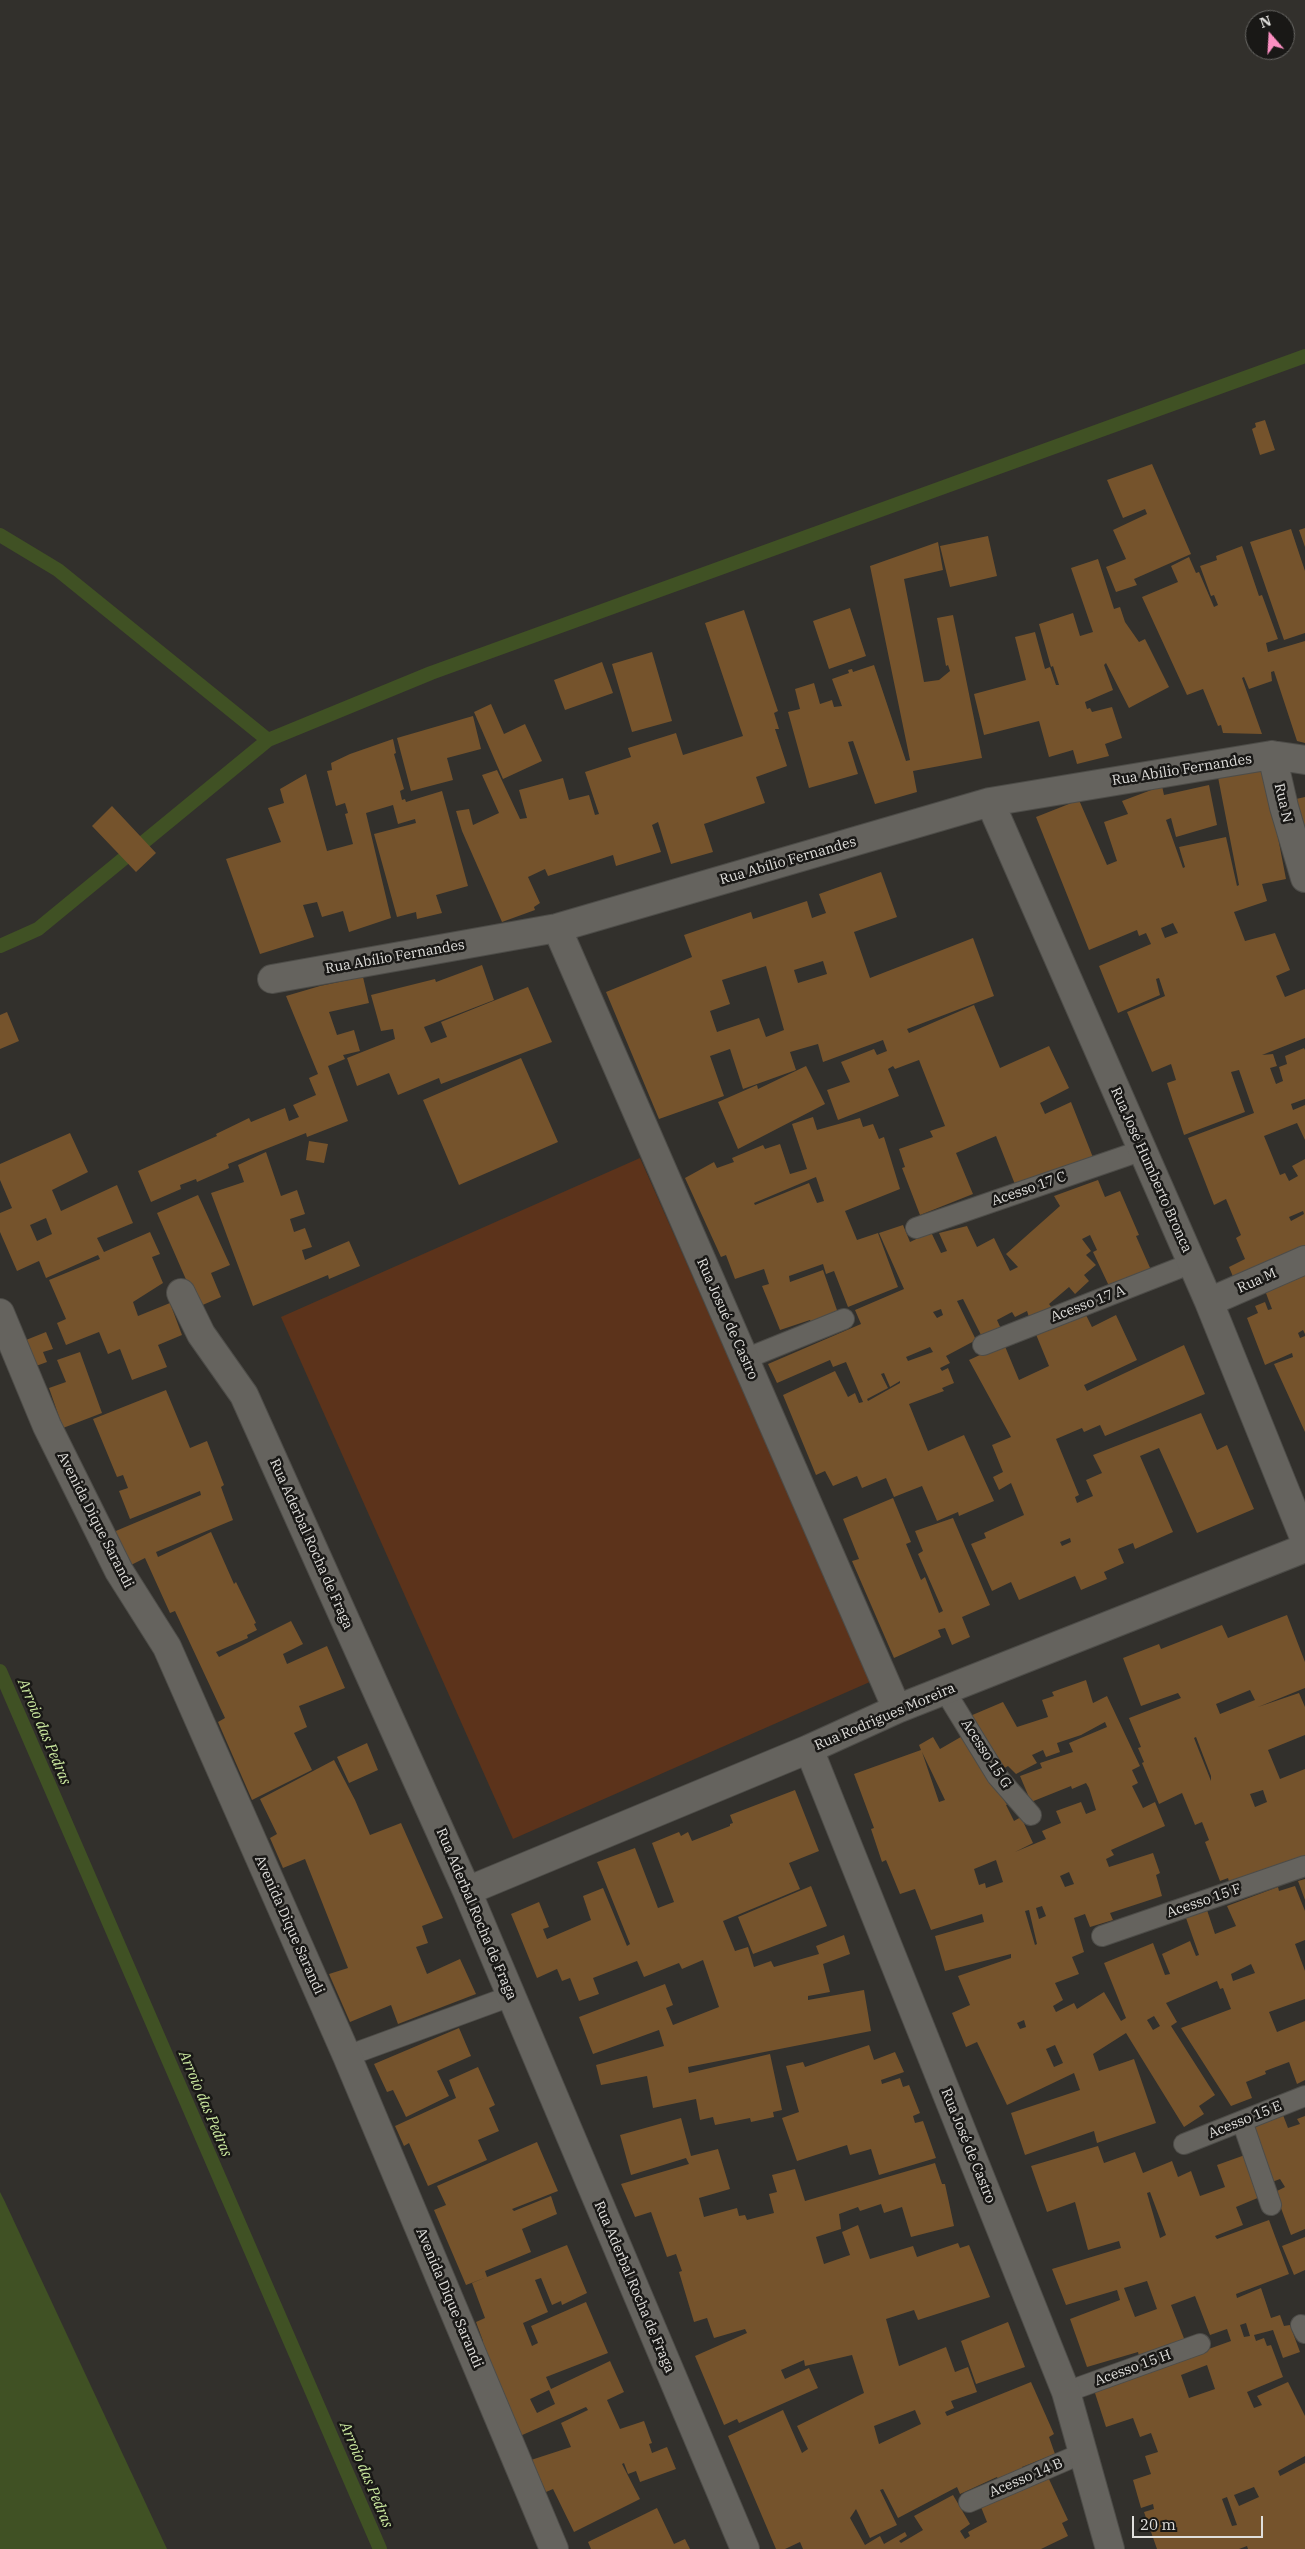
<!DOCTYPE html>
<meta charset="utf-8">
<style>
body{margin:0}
#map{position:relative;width:1305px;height:2549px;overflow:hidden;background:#32302c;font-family:"IBM Plex Serif",serif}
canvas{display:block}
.north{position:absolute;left:1245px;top:10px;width:50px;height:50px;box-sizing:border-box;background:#191816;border:1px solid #696865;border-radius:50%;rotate:341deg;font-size:14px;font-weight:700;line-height:20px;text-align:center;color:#e0dfdc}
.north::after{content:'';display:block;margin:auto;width:18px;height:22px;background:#fc8fc2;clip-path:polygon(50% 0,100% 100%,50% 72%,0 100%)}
.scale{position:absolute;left:1132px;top:2516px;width:131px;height:22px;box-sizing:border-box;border:2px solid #e0dfdc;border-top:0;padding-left:6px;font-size:15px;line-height:18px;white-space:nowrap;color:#e0dfdc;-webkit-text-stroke:4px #191816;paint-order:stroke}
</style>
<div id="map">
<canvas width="1305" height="2549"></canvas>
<div class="north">N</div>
<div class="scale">20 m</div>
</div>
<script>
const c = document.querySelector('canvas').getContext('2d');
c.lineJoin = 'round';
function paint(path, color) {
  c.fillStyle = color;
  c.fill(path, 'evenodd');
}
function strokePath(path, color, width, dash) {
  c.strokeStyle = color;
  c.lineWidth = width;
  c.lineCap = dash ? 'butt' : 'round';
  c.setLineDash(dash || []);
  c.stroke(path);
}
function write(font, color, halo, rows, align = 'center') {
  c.font = font + ' "IBM Plex Serif",serif';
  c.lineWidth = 5;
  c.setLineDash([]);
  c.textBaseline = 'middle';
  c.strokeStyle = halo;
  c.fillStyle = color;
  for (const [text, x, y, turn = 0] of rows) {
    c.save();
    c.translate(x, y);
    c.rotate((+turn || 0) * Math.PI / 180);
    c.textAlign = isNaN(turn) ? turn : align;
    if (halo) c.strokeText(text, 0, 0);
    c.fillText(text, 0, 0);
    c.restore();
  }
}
paint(new Path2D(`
 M640,1158L872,1681L513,1839L281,1317Z`), '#5c331b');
paint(new Path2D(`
 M0,2192L5,2202L167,2549H0Z`), '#405124');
strokePath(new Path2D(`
 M0,535L58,570L268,740
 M0,946L38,929L268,740L431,673L1305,356
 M0,1671L380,2549`), '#405124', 14);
paint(new Path2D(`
 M1265,420L1275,450L1260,455L1252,429L1256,427L1255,423Z
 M1152,464L1191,554L1134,579L1137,585L1116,592L1106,567L1126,559L1113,530L1147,514L1145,509L1123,518L1107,480Z
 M1305,528V547L1299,530Z
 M1291,529L1305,571V633L1284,640L1250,542Z
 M988,536L997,576L950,587L940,546Z
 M938,542L943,570L904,579L924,682L939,680L950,671L948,665L946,666L937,618L953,615L982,758L913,771L917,792L875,804L853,741L848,742L858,774L809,788L788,712L800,709L795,689L814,683L820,704L832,700L834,707L842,706L832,679L849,673L848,670L852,669L853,672L874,665L906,761L910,760L870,566Z
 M1242,546L1259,596L1262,595L1278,639L1266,643L1268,652L1305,641V743L1297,741L1274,671L1271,672L1272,681L1249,689L1244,677L1242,678L1262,734L1223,733L1221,725L1218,726L1203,689L1187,695L1142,597L1178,582L1171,566L1189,557L1196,573L1199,572L1214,607L1218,605L1214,595L1211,596L1200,566L1217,560L1216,556Z
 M1098,559L1114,609L1120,607L1125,622L1139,642L1145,639L1169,687L1129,708L1106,663L1104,665L1113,690L1085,702L1087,709L1090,708L1092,712L1112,707L1122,738L1105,744L1109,756L1077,764L1073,750L1049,757L1039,721L984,735L974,694L1026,680L1015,637L1035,632L1045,669L1050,667L1056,685H1059L1053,666L1051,667L1039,624L1073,613L1080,636L1093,632L1071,568Z
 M850,608L866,656L829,669L813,621Z
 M744,610L778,711L774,713L779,729H775L787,766L756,777L765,803L704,824L713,852L671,864L658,822L652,825L661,852L616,866L613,855L548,876L545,869L528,877L540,903L534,907L535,910L502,922L462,831L456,811L469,809L473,825L499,813L482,775L497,770L520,819L527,818L519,790L563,778L569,800L589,795L595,815L599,814L585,772L631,757L628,748L676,733L683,755L743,736L705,623Z
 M652,652L672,721L632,732L612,664Z
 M602,662L613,693L565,710L554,680Z
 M491,704L504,734L525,724L542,761L503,779L474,712Z
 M473,716L481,749L447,758L453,780L411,791L397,738Z
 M393,739L396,753L394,754L404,789L400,791L402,800L405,799L406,802L442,791L468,886L436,895L442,913L417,919L416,912L397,917L374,834L416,823L415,819L398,824L393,805L366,813L391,918L349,932L343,911L322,917L317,902L303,905L314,937L260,954L226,859L281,842L268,808L284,803L280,789L306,774L327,851L353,844L345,814L348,813L345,803L336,806L327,771L332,770L331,763L350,754Z
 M1264,765L1286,879L1262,884L1267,901L1234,912L1245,941L1275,933L1290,970L1276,976L1285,997L1305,989V1038L1262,1055L1273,1054L1277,1066L1270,1068L1276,1084L1283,1081L1279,1067L1287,1064L1285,1056L1304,1048L1305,1050V1099L1291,1104L1293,1110L1305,1105V1140L1297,1123L1264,1136L1280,1175L1285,1173L1289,1181L1298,1176L1292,1166L1305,1159V1252L1234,1279L1229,1267L1245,1259L1236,1238L1241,1235L1226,1199L1214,1205L1188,1138L1254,1113L1239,1070L1231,1072L1245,1112L1184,1135L1167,1083L1176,1080L1171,1064L1152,1072L1127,1012L1165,996L1159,978L1156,979L1160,995L1118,1013L1099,966L1151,944L1146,933L1139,936L1137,930L1089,950L1036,817L1079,800L1107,865L1117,861L1104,822L1128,814L1122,801L1162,786L1164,795L1209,785L1217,825L1176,837L1171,818L1166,820L1183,868L1185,867L1179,847L1226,837L1237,886L1239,885L1217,772ZM1173,923L1178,933L1165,938L1161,928ZM1303,1211L1304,1214L1291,1221L1289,1217Z
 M1305,797V840L1296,799Z
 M112,806L156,853L136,872L92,826Z
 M881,872L897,917L854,932L870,978L973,938L994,996L907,1029L909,1033L974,1005L1000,1068L1049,1046L1069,1088L1040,1103L1045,1114L1071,1102L1094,1160L1016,1187L996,1136L956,1153L973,1194L920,1215L902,1168L905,1167L899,1149L933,1137L930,1131L945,1126L919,1060L895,1069L893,1066L888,1069L899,1096L838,1120L827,1090L850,1082L841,1062L874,1049L877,1055L887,1051L883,1040L823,1062L818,1044L790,1052L796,1070L743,1089L730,1049L710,1056L724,1096L659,1119L606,992L692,957L684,935L751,912L753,919L807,901L812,918L826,913L819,894ZM823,961L827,974L798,983L794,970ZM766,966L784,1030L766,1037L759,1018L717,1032L710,1011L730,1004L722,980Z
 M482,965L494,1000L424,1027L431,1043L447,1037L441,1022L528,987L552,1042L441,1084L439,1078L398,1095L389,1073L357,1086L347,1058L395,1039L393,1029L381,1031L371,995L435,979L436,982Z
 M363,977L369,1003L329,1012L337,1035L354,1030L360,1051L343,1055L345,1059L328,1066L348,1121L307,1137L306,1133L228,1164L229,1168L197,1182L196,1179L180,1185L181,1189L151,1202L138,1171L217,1136L216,1134L249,1118L251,1122L285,1108L289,1121L299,1117L293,1105L316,1095L309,1078L318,1074L286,996L320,986Z
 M7,1012L19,1041L0,1049V1015Z
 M521,1058L558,1142L459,1185L423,1100Z
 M806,1066L825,1104L738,1149L718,1102L757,1085L758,1089Z
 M813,1117L817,1130L860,1118L863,1127L873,1124L879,1139L884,1137L900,1189L845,1211L857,1240L878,1233L898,1287L848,1307L834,1271L826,1274L823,1264L789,1276L790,1282L823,1270L838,1313L812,1324L810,1320L780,1330L762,1286L769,1284L764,1269L735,1279L726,1255L721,1257L685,1178L714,1162L717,1168L734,1162L732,1158L763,1145L765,1149L780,1144L790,1174L807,1169L792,1124ZM816,1177L824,1201L817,1203L809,1183L755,1205L754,1203Z
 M70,1133L88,1172L52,1190L61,1211L117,1185L133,1223L97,1238L104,1252L150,1232L160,1254L152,1257L163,1283L133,1302L138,1316L170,1303L182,1335L158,1345L167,1367L132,1380L120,1349L108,1354L99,1332L66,1345L57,1323L66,1319L49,1280L100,1259L98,1255L46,1278L39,1261L17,1271L0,1232V1213L12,1208L0,1180V1164ZM46,1218L52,1234L37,1241L30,1225Z
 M309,1141L328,1144L324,1163L306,1160Z
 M266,1152L281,1196L297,1190L305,1214L290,1219L294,1232L305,1228L312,1247L302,1250L305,1260L349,1241L360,1266L329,1279L328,1275L253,1306L211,1193L244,1182L238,1165Z
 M1098,1180L1105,1197L1120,1191L1139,1235L1136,1236L1151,1270L1109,1286L1093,1252L1097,1250L1090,1235L1082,1239L1091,1251L1086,1255L1096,1265L1084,1275L1089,1281L1075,1294L1069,1287L1049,1304L1052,1308L1029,1317L1027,1311L1015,1317L1012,1312L997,1320L1002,1331L983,1339L963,1299L957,1301L976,1340L946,1356L950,1363L940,1368L942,1371L948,1368L954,1383L942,1388L944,1391L909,1404L928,1451L964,1435L994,1501L959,1516L958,1512L937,1521L922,1486L894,1497L886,1478L862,1488L857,1476L833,1486L825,1471L816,1475L783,1395L835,1371L848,1397L855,1393L859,1403L863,1402L846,1362L833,1367L830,1360L777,1383L768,1364L861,1324L855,1310L904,1289L879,1233L903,1225L910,1242L931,1232L941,1253L947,1251L939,1233L967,1226L977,1247L994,1238L1010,1271L1018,1267L1006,1254L1060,1206L1054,1196ZM941,1309L943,1315L937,1318L933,1312ZM930,1347L933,1352L908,1361L906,1357ZM884,1373L890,1387L900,1381V1383L868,1401L867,1399L888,1388L881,1374Z
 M198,1195L230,1265L211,1273L221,1297L198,1307L157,1213Z
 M1305,1271V1334L1303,1330L1298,1333L1300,1338L1305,1336V1432L1274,1364L1293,1357L1292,1353L1265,1365L1247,1318L1258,1313L1255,1306L1265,1302L1268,1310L1272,1309L1264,1288Z
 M1086,1315L1092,1327L1116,1315L1137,1360L1084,1385L1087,1391L1184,1345L1205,1394L1105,1436L1100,1425L1084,1432L1082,1428L1056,1439L1079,1495L1075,1497L1077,1503L1093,1496L1086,1480L1102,1473L1093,1455L1201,1413L1217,1450L1227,1445L1254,1509L1197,1533L1159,1448L1140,1456L1173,1532L1135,1549L1133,1543L1118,1549L1124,1563L1104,1572L1107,1579L1081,1590L1075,1576L1019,1600L1011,1582L992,1591L971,1544L986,1538L984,1533L1024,1515L1011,1483L999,1490L993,1477L1003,1472L992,1445L1011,1437L969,1360L1004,1344L1019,1380L1049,1366L1035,1332ZM1070,1538L1071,1542L1062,1546L1060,1542Z
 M46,1332L53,1349L43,1352L47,1362L36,1366L26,1340Z
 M80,1352L102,1413L63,1428L49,1388L66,1382L57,1360Z
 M166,1390L190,1448L207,1441L224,1485L221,1487L233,1520L156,1552L158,1557L211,1532L234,1584L236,1582L256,1623L254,1624L257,1630L247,1635L248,1638L216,1652L219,1657L291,1621L303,1644L283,1654L287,1664L327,1646L345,1688L299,1706L307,1727L294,1733L312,1770L252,1800L218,1722L225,1718L175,1611L170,1613L145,1558L127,1567L111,1533L201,1495L200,1491L130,1519L119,1491L128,1488L123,1475L117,1477L93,1419Z
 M893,1498L911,1542L906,1544L921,1580L925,1577L939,1613L943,1611L918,1554L923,1551L915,1531L953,1518L990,1605L962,1617L970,1637L952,1645L945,1628L938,1630L941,1637L894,1658L852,1561L859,1559L843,1519Z
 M1287,1615L1305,1662V1688L1258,1707L1299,1693L1305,1707V1735L1268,1750L1280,1779L1305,1769V1857L1230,1885L1228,1878L1220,1881L1205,1842L1209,1840L1202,1822L1195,1825L1182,1793L1159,1804L1142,1763L1144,1762L1138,1748L1141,1747L1129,1718L1181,1698L1178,1693L1141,1706L1123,1658L1159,1644L1161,1649L1222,1625L1228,1638ZM1250,1690L1255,1700L1220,1714L1216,1704ZM1196,1737L1211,1776V1781L1194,1738ZM1263,1790L1267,1802L1255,1807L1250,1794Z
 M1086,1680L1093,1703L1107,1696L1140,1766L1132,1770L1138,1783L1132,1786L1143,1808L1155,1802L1165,1826L1111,1850L1114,1855L1106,1859L1109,1867L1153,1853L1160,1873L1156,1875L1162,1896L1110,1913L1113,1920L1090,1927L1085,1914L1074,1918L1084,1952L1072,1957L1079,1974L1055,1983L1063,2000L1053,2006L1056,2012L1074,2003L1077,2009L1104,1992L1121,2021L1126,2018L1104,1963L1153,1943L1165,1975L1170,1974L1162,1954L1190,1941L1196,1956L1199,1955L1186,1918L1207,1910L1215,1934L1236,1926L1227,1906L1278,1887L1279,1891L1295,1886L1305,1911V1940L1295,1944L1305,1971V1999L1269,2012L1277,2032L1305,2021V2080L1297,2084L1289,2062L1265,2071L1266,2074L1246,2082L1252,2098L1231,2106L1181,2028L1231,2009L1223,1988L1220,1989L1217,1981L1166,2003L1177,2022L1171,2026L1215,2095L1199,2106L1204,2114L1184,2127L1126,2033L1093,2054L1099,2071L1134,2059L1156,2123L1097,2143L1094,2131L1025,2155L1011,2113L1080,2090L1074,2073L1007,2105L977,2042L966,2047L952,2013L970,2005L958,1976L1011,1958V1954L945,1971L935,1936L984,1922L982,1914L931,1930L915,1889L900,1894L886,1860L882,1862L871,1829L874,1828L854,1774L921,1750L919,1745L933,1737L940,1749L966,1734L1007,1805H1006L1014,1821L1021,1817L1033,1843L1015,1852L1046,1839L1042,1831L1061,1823L1056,1811L1081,1802L1086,1814L1096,1810L1089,1788L1086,1783L1072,1789L1071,1786L1031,1802L1020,1776L1042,1768L1040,1763L1073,1752L1069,1743L1107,1727L1105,1722L1081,1735L1057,1743L1060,1752L1046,1757L1043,1750L1032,1755L1037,1763L1016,1774L1008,1766L1001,1770L970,1716L1003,1702L1017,1727L1048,1717L1042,1700L1054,1696L1052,1692ZM922,1752L945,1800L939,1802ZM996,1860L1003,1882L986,1888L985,1883L979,1885L974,1869ZM1069,1872L1074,1884L1065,1887L1060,1876ZM1042,1906L1046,1916L1039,1919L1036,1908ZM1029,1910L1037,1944L1035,1945L1025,1911ZM1251,1964L1255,1973L1233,1981L1231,1974ZM1154,2016L1160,2026L1153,2030L1147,2020ZM1024,2020L1026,2027L1020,2029L1017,2023ZM1055,2045L1063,2063L1054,2067L1046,2049Z
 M367,1743L378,1770L349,1783L337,1757Z
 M334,1760L355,1800L370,1835L401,1823L443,1918L422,1926L428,1943L416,1947L427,1974L460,1959L476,1994L398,2024L391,2005L350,2022L329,1974L348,1968L305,1859L283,1868L270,1838L277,1834L260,1799Z
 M795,1790L819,1851L789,1863L800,1889L723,1921L735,1951L748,1947L754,1967L771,1961L774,1967L819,1954L816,1946L844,1935L850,1954L823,1964L830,1992L808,1996V2000L864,1990L871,2031L688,2067L689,2073L770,2054L782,2110L773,2112L774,2117L751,2122L750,2118L715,2125L713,2117L700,2120L696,2099L653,2108L647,2076L601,2085L596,2065L664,2046L659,2030L593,2054L579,2017L665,1984L673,2005L666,2008L673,2025L719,2007L703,1960L682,1969L679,1963L644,1977L637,1961L593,1978L599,1994L579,2001L570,1978L562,1981L557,1969L537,1978L511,1914L539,1902L549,1927L543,1929L547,1939L591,1920L583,1896L603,1888L627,1946L630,1944L597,1862L635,1848L658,1908L674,1902L652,1843L679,1832L681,1836L688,1832L692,1841L730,1826V1824L733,1823L730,1815Z
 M1305,1879V1900L1298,1881Z
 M811,1886L827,1926L753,1954L738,1917Z
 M459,2028L471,2056L437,2071L449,2096L406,2117L393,2090L387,2092L374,2064Z
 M869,2045L874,2060L895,2052L904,2072L881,2080L882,2084L900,2078L903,2087L909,2085L920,2113L913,2116L915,2123L923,2121L936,2158L879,2175L871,2149L850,2155L847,2145L797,2161L782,2118L799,2112L786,2066L803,2062L805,2067Z
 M478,2067L495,2105L489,2108L499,2131L478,2140L487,2160L428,2186L409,2143L404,2146L395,2126L456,2098L449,2080Z
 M1283,2115L1288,2128L1300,2124L1297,2119L1305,2116V2229L1291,2235L1275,2192L1285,2187L1280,2179L1272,2182L1253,2128Z
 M681,2118L691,2156L718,2149L730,2189L699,2198L704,2217L737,2208L739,2216L745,2215L747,2220L774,2213L769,2194L777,2192L772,2175L795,2169L805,2201L935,2163L942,2184H945L954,2226L911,2237L902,2207L884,2213L881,2204L860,2211L858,2207L839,2214L841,2229L816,2237L824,2264L850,2255L842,2232L858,2225L870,2259L913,2246L917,2257L958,2243L960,2248L969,2245L990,2297L918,2320L914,2310L886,2319L899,2366L946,2347L955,2372L968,2367L977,2392L951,2401L954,2408L945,2412L947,2416L1031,2382L1054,2434L1049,2437L1055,2454L1022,2467V2470L998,2480L997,2477L960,2494L957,2487L898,2518L883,2489L880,2490L897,2525L870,2538L856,2509L850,2518L865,2545L880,2536L884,2544L905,2532L907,2536L899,2541L901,2543L923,2530L914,2516L953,2495L970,2524L960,2531L965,2539L970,2536L968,2532L987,2522L981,2507L1048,2477L1068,2520L1062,2523L1068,2536L1041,2549H803L800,2542L785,2549H776L728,2436L783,2410L802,2453L808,2449L797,2426L864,2393L852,2355L805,2366L804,2360L781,2370L785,2379L809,2368L818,2388L739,2423L737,2419L724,2425L695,2356L747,2333L745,2329L714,2338L707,2318L694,2322L679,2272L682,2271L676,2254L667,2257L651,2212L635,2217L621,2184L689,2164L686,2158L631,2175L620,2135ZM915,2410L921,2424L879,2444L874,2426Z
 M537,2142L558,2191L512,2209L514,2211L551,2196L557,2214L522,2229L531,2252L485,2271L487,2277L466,2285L434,2210L446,2205L437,2186Z
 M1098,2146L1104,2163L1135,2152L1143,2173L1172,2161L1178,2177L1191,2171L1200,2196L1225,2187L1217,2165L1245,2155L1260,2197L1236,2207L1243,2225L1215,2236L1217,2239L1269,2220L1289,2274L1236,2294L1237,2298L1261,2288L1271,2318L1280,2315L1284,2326L1290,2325L1300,2352L1283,2358L1273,2330L1254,2335L1256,2341L1264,2338L1267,2346L1271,2345L1283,2377L1247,2392L1254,2408L1262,2405L1257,2396L1288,2382L1305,2416V2456L1278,2471L1280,2476L1305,2463V2549H1248L1247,2546L1239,2549H1157L1144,2512L1154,2509L1153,2504L1141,2508L1133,2480L1151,2474L1145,2456L1158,2452L1151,2433L1140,2437L1133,2418L1106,2427L1094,2390L1231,2341L1227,2329L1210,2335L1195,2296L1171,2305L1185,2341L1139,2356L1138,2352L1087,2367L1070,2319L1120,2300L1117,2290L1066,2305L1052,2269L1121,2248L1119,2241L1088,2250L1075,2202L1047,2212L1031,2166ZM1150,2192L1166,2235L1160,2238L1147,2193ZM1147,2281L1157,2309L1135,2317L1124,2288ZM1246,2323L1250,2336L1244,2337L1240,2325ZM1207,2365L1215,2389L1189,2398L1181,2375ZM1254,2487L1259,2497L1239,2506L1234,2495ZM1227,2497L1237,2525L1232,2526L1222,2499Z
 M1305,2237V2270L1294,2275L1282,2246Z
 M567,2245L587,2293L562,2305L561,2301L552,2305L541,2278L535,2280L548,2312L523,2323L532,2346L538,2343L531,2326L586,2302L608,2353L546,2377L551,2389L610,2361L624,2392L607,2400L620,2429L644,2421L652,2443L649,2444L652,2453L667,2447L676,2469L640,2482L636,2471L628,2474L624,2463L622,2464L640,2499L574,2532L553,2489L546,2492L531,2460L571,2447L561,2423L588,2410L586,2407L520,2436L480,2343L483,2341L476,2322L485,2318L472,2283ZM549,2390L555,2404L537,2413L530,2399Z
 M1008,2322L1025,2367L976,2384L961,2341Z
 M657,2508L674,2544L685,2539L690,2549H591L588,2542Z`), '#75532c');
const service = new Path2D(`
 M916,1228L1143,1150
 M983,1345L1192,1263
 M745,1359L844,1319
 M945,1691L997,1776L1031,1815
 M1102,1936L1305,1866
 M347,2056L511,1996
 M1242,2121L1271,2205
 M1184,2144L1305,2096
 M1301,2325L1305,2333
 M1066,2392L1200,2344
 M969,2502L1083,2453`);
const minor = new Path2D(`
 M1272,755L1284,807L1305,878
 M990,802L1209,1302L1305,1540
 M557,928L897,1709
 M272,979L557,928L990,802L1272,755L1305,760
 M181,1293L201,1334L244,1395L467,1891L745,2549
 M1209,1302L1305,1260
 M0,1313L47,1426L119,1571L167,1647L347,2056L554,2549
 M809,1749L1066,2392L1110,2549
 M467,1891L809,1749L897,1709L1305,1548`);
strokePath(service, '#4d4c48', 22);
strokePath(minor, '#4d4c48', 30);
strokePath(service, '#65635e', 20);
strokePath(minor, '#65635e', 28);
write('14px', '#e0dfdc', '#191816', [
 ["Rua Abílio Fernandes",1182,770,-9],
 ["Rua N",1283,803,77],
 ["Rua Abílio Fernandes",788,861,-16],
 ["Rua Abílio Fernandes",395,957,-10],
 ["Rua José Humberto Bronca",1151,1170,66],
 ["Acesso 17 C",1029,1189,-19],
 ["Rua M",1257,1281,-24],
 ["Acesso 17 A",1088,1304,-21],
 ["Rua Josué de Castro",727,1319,66],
 ["Avenida Dique Sarandi",95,1520,63],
 ["Rua Aderbal Rocha de Fraga",311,1544,66],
 ["Rua Rodrigues Moreira",885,1717,-23],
 ["Acesso 15 G",986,1754,57],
 ["Acesso 15 F",1204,1901,-19],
 ["Rua Aderbal Rocha de Fraga",476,1914,67],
 ["Avenida Dique Sarandi",289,1925,66],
 ["Acesso 15 E",1245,2120,-22],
 ["Rua José de Castro",968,2146,68],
 ["Rua Aderbal Rocha de Fraga",634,2287,67],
 ["Avenida Dique Sarandi",449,2298,67],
 ["Acesso 15 H",1133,2368,-20],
 ["Acesso 14 B",1026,2478,-23]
]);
write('italic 15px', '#ceeca2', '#191816', [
 ["Arroio das Pedras",44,1732,67],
 ["Arroio das Pedras",205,2104,67],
 ["Arroio das Pedras",366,2475,67]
]);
</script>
